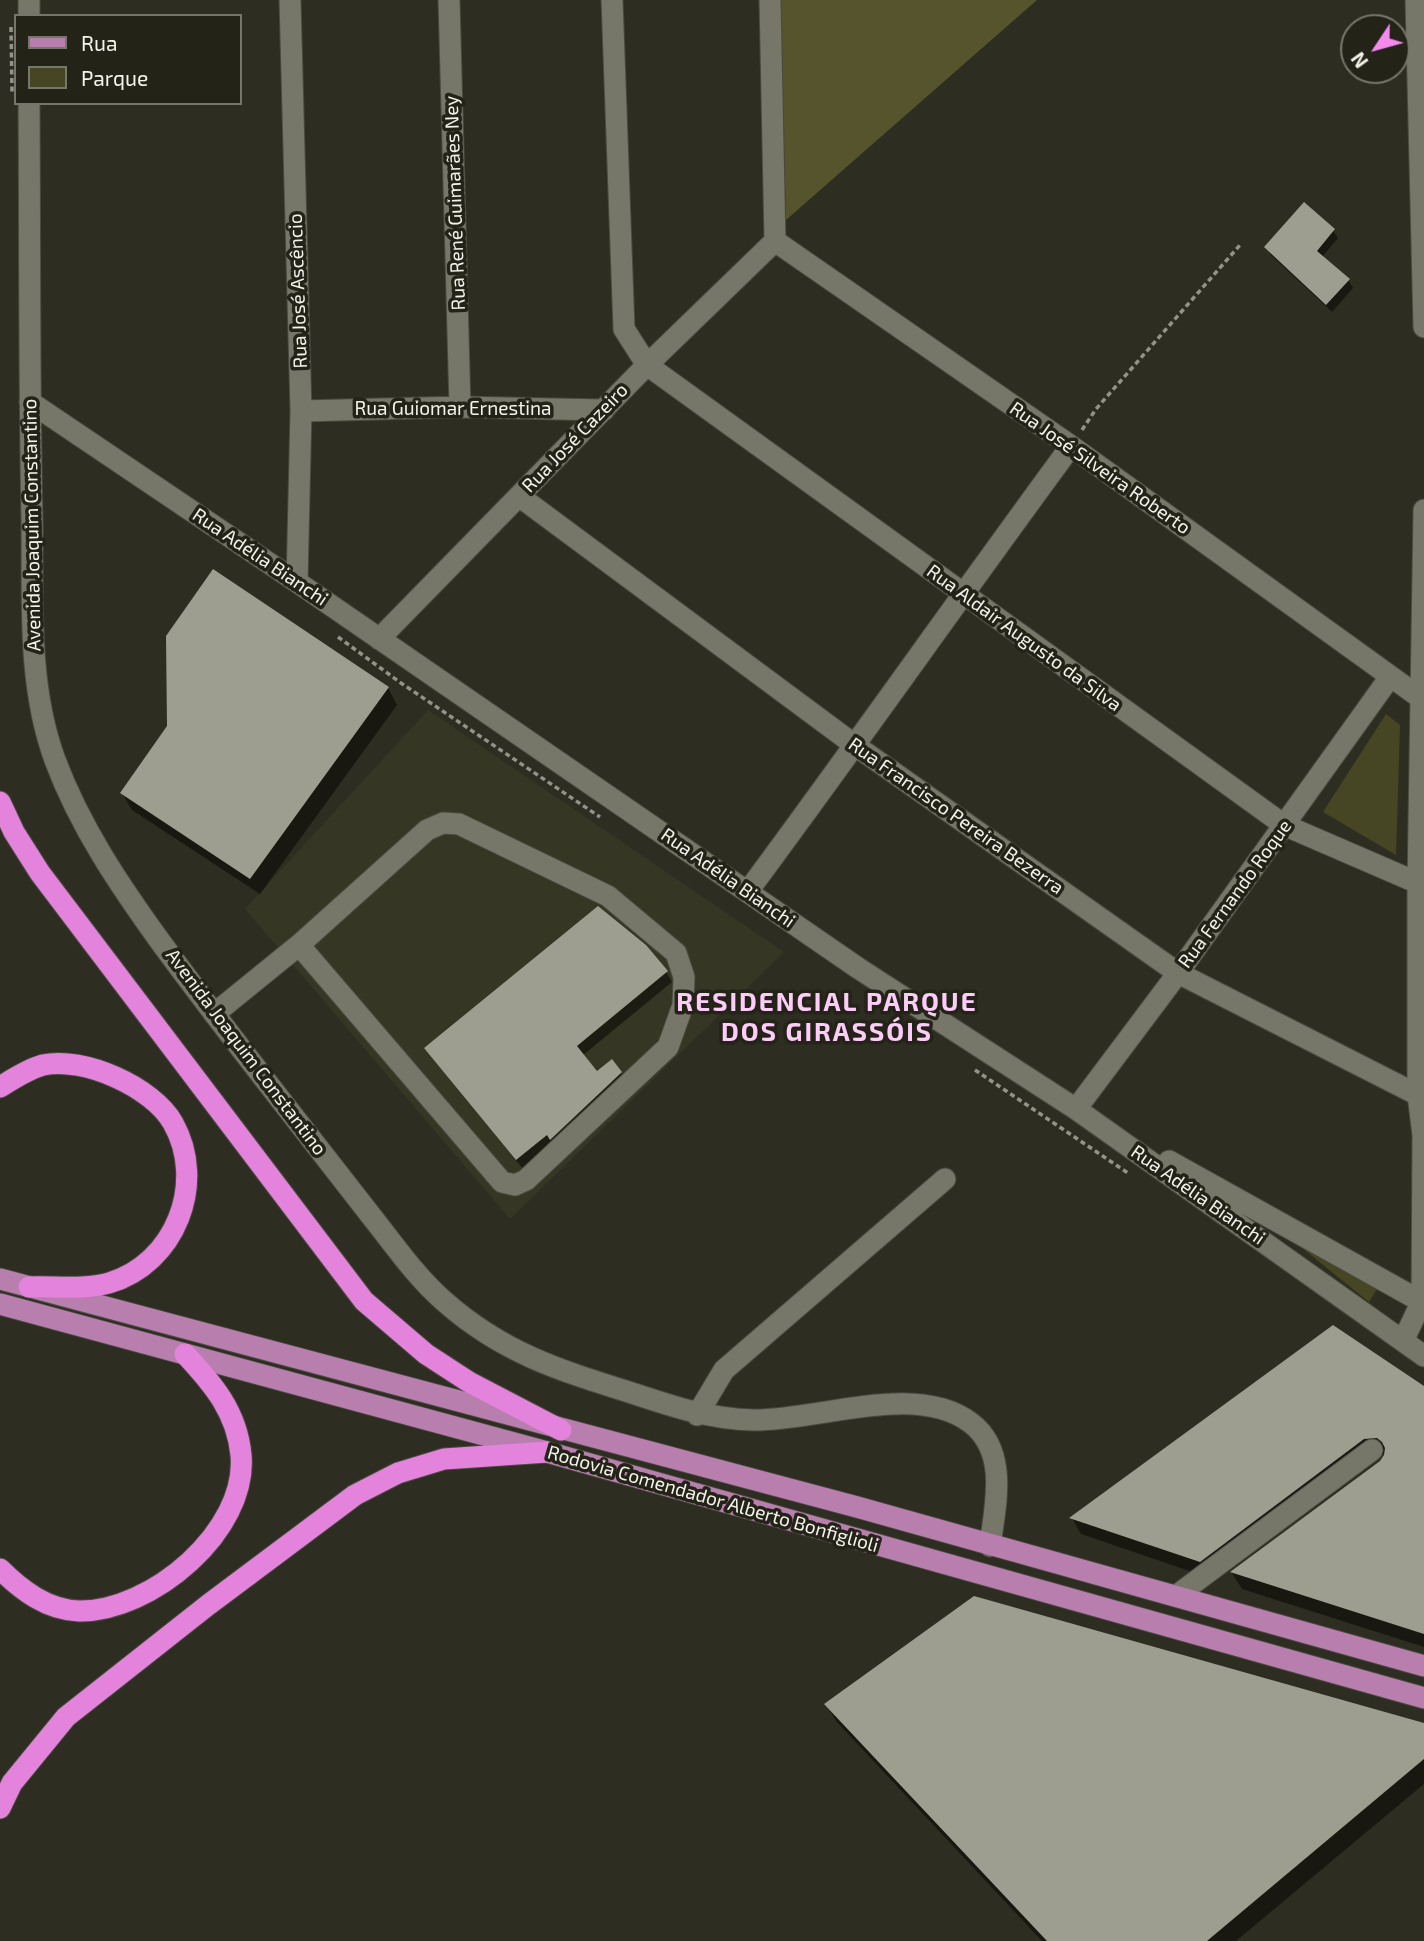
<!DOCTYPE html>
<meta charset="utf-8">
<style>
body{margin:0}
#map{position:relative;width:1424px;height:1941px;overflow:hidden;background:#2d2d21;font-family:"Exo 2",sans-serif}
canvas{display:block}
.legend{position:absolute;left:14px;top:14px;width:228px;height:91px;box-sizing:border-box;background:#232318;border:2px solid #76766d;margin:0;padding:9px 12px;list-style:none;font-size:21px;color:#f3f3ec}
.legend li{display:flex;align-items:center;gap:14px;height:35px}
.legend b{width:35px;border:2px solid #76766d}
.north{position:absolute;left:1340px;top:14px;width:70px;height:70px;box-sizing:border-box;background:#232318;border:2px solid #76766d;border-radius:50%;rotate:234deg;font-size:19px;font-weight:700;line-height:28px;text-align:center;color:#f3f3ec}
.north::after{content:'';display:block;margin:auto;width:24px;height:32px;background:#f589ee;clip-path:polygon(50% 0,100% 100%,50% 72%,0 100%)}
</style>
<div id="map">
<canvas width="1424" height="1941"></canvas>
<ul class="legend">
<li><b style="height:9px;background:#b77eae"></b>Rua</li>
<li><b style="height:19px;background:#474624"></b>Parque</li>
</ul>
<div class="north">N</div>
</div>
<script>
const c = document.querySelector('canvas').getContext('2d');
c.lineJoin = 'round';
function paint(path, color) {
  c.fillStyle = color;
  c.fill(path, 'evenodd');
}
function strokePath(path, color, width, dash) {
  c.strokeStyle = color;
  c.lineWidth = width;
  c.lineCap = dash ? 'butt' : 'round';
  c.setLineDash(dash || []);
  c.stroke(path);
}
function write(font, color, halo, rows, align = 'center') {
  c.font = font + ' "Exo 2",sans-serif';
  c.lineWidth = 7;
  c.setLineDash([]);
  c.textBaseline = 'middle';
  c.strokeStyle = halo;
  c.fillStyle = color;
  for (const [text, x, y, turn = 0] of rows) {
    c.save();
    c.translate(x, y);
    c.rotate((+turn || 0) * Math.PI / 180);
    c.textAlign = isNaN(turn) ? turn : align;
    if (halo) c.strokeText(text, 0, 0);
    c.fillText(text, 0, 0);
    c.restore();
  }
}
paint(new Path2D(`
 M428,710L784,952L510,1219L245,909Z`), '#363624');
paint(new Path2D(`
 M1386,714L1400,725L1396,855L1323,812Z
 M1292,1240L1377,1289L1369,1302Z`), '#474624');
paint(new Path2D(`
 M780,0H1037L786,220Z`), '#55542d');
paint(new Path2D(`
 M1333,231L1338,238L1322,257L1348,280L1353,288L1332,312L1271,255L1266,247Z
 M388,688L397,705L260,894L132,810L122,793L169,727Z
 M666,972L672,982L582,1056L597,1074L621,1073L626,1083L523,1169L426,1048Z
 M1424,1388V1647L1242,1589L1232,1573L1381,1462L1387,1454L1374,1456L1210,1578L1081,1534L1072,1518Z
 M826,1704L1424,1725V1784L1236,1941H1042L836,1721Z`), '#0007');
paint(new Path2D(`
 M1304,202L1335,229L1317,251L1350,279L1326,305L1264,247Z
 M213,569L389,687L250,879L120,793L167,726L166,636Z
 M598,906L646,945L668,971L577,1046L597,1071L612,1059L622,1072L550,1140L547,1135L516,1160L424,1048Z
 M1333,1325L1424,1386V1634L1230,1572L1380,1461L1384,1455L1385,1448L1382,1442L1377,1438L1364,1439L1200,1562L1069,1518Z
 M974,1596L1424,1723V1759L1207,1941H1047L824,1704Z`), '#9e9e90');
const minor = new Path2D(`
 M29,0V16
 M290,0L301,411L297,582
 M449,0L460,407
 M612,0L624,329L647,365L1284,825L1418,883
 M770,0L775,241
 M1416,0L1424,327
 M29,103C30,242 29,381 32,519C33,600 27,684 55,760C80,827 120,886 162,944C196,990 231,1036 266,1081C302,1127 337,1172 372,1217C395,1246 417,1278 445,1302C504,1354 562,1371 635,1394C674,1407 711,1419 753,1420C818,1421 916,1381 971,1423C1009,1452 995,1506 990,1546
 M775,241L1071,446L1422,699
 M30,402L297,582L858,968L1076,1109L1424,1356
 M301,411L460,407L604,410
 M519,496L856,746L1178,973L1418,1095
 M379,639L647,365L775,241
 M748,891C857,744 962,594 1071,446
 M214,1014L299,945L427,830L443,823L459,824L608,896L676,953L684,977L683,1005L668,1047L526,1180L515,1185L502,1182L299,945
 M1076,1109L1178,973L1390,677
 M1169,1161L1424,1303
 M1403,1341L1422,1301L1423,1135L1418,1095V883L1424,510
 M697,1415L724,1370L945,1179
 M1176,1596L1372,1450`);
const major = new Path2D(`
 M0,1279L857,1507L1424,1666
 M0,1304L547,1452L1424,1698`);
const highway = new Path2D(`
 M0,802L14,832L40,873L364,1301L426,1354L469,1382L561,1430
 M0,1087C13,1079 28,1069 43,1065C83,1056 153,1087 173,1123C207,1183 175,1264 109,1283C85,1290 54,1286 29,1287
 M0,1569C21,1590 47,1610 79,1611C151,1612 248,1531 241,1455C237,1412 213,1384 185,1354
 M0,1808L12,1783L66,1717L208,1605L355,1495L398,1473L444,1459L547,1452`);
strokePath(minor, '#4a4a40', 23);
strokePath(major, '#4a4a40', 23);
strokePath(highway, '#4a4a40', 23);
strokePath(new Path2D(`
 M11,27L12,92
 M1082,430L1096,409L1240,245
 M338,637L401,683L600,817
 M975,1070L1128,1173`), '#93938a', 3.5, [5, 3.5]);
strokePath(minor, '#767669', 21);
strokePath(major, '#b77eae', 21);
strokePath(highway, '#e383dc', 21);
write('19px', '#f3f3ec', '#232318', [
 ["Rua René Guimarães Ney",455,203,-92],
 ["Rua José Ascêncio",298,291,-92],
 ["Rua Guiomar Ernestina",453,409],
 ["Rua José Cazeiro",575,438,-46],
 ["Rua José Silveira Roberto",1100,468,35],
 ["Avenida Joaquim Constantino",32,525,-91],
 ["Rua Adélia Bianchi",260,557,34],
 ["Rua Aldair Augusto da Silva",1024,638,36],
 ["Rua Francisco Pereira Bezerra",956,816,35],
 ["Rua Adélia Bianchi",728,878,35],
 ["Rua Fernando Roque",1235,894,-54],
 ["Avenida Joaquim Constantino",246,1052,53],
 ["Rua Adélia Bianchi",1198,1195,35],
 ["Rodovia Comendador Alberto Bonfiglioli",713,1499,16]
]);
c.letterSpacing = '2px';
write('bold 26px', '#fdccf8', '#232318', [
 ["RESIDENCIAL PARQUE",827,1002],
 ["DOS GIRASSÓIS",827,1032]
]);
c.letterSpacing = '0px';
</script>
